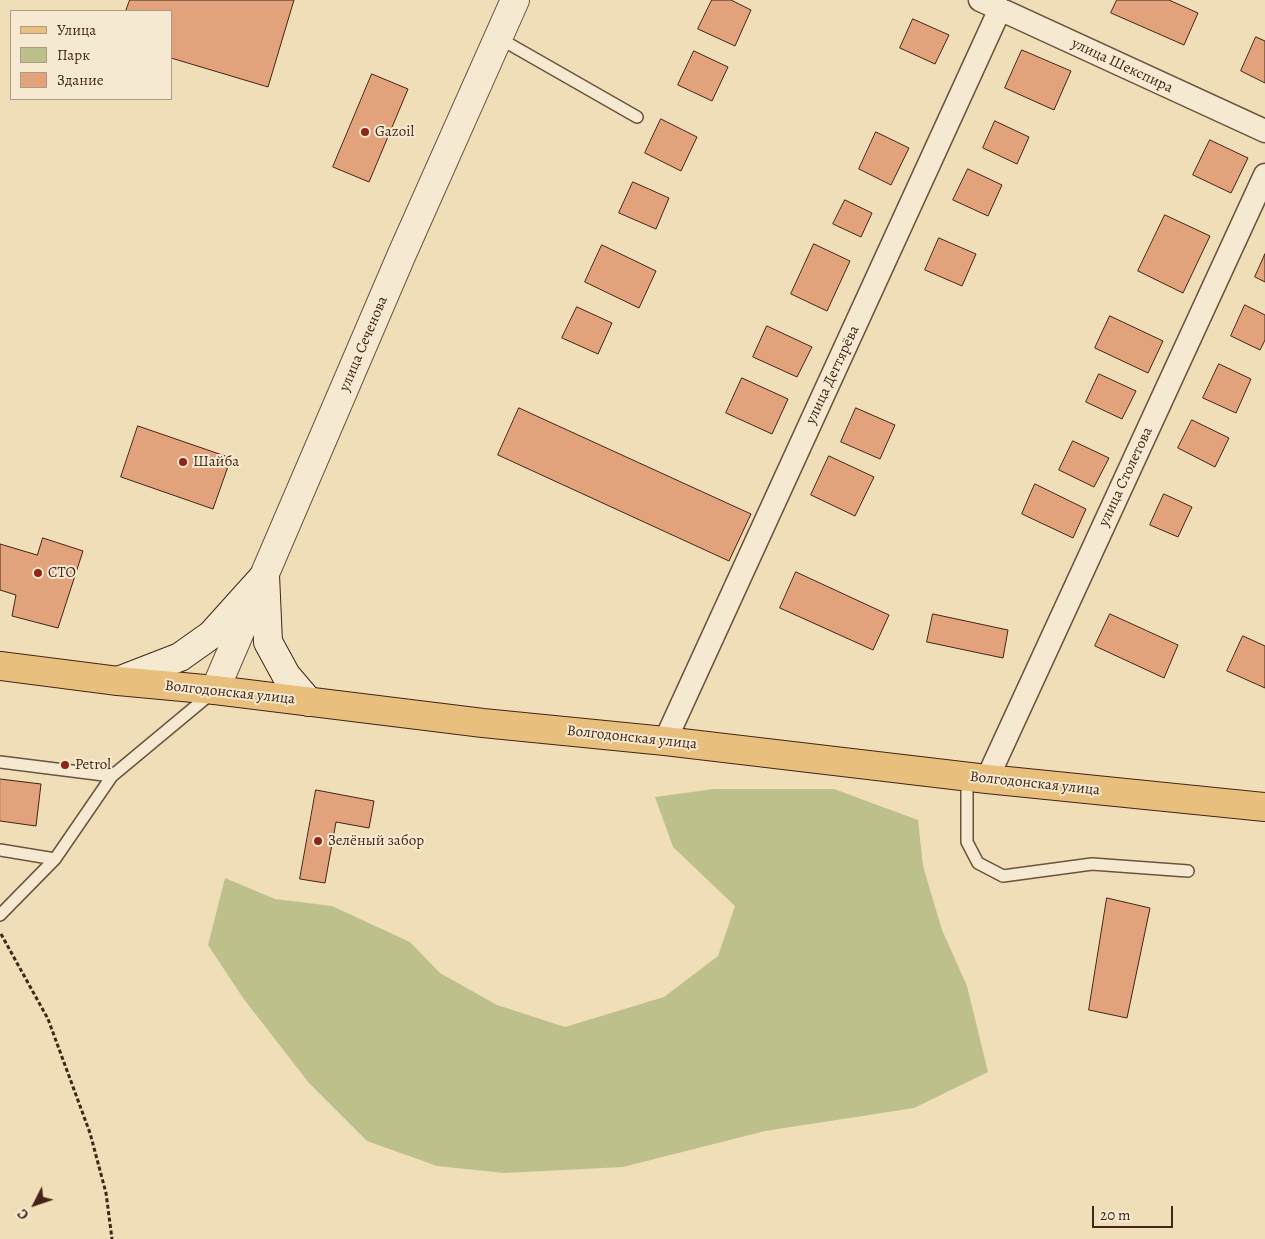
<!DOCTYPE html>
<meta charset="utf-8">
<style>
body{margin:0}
#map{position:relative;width:1265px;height:1239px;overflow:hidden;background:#efdeb8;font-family:Alegreya,serif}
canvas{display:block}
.legend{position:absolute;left:10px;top:10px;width:162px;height:90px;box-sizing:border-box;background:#f5ead1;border:1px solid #ae9b86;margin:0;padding:6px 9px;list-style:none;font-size:15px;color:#432416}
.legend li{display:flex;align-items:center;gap:10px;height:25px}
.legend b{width:25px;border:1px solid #ae9b86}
.north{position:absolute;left:10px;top:1179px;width:50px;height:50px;-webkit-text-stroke:4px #f5ead1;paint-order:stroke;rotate:229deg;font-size:14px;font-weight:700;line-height:20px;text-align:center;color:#432416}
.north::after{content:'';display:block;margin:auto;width:18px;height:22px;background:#432416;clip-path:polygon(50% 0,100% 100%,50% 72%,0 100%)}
.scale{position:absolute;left:1092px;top:1206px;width:81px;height:22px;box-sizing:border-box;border:2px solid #432416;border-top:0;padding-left:6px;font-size:15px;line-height:18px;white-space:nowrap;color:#432416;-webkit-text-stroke:4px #f5ead1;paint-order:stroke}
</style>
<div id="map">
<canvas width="1265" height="1239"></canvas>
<ul class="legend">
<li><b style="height:6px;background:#e8bf7c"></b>Улица</li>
<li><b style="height:14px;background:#bec08b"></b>Парк</li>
<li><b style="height:14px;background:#e2a37c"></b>Здание</li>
</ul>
<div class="north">С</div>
<div class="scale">20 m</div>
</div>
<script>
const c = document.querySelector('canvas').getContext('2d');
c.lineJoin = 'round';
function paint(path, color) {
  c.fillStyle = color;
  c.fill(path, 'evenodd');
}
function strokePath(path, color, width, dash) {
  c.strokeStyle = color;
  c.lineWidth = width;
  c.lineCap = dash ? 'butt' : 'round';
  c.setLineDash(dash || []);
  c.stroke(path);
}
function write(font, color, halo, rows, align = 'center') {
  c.font = font + ' Alegreya,serif';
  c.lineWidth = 4;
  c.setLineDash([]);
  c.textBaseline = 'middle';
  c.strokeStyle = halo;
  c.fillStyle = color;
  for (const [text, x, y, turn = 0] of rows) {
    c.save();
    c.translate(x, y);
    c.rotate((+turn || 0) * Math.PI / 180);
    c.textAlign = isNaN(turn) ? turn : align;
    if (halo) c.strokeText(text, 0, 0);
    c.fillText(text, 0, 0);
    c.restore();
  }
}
paint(new Path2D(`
 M714,789H834L918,820L923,866L942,930L967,986L988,1072L914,1108L765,1131L623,1167L504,1173L437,1166L367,1141L309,1083L243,998L208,945L225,878L275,899L332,906L410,942L440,973L497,1005L565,1027L664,997L718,956L735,906L673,847L655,797Z`), '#bec08b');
const building = new Path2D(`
 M130,0H294L268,87L171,58V11H126Z
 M712,0H731L751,10L735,46L698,29Z
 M1117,0H1169L1198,13L1184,45L1111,13Z
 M913,19L949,35L935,64L900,48Z
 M1256,37L1265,41V83L1241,71Z
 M1022,50L1071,71L1054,110L1005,88Z
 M694,51L728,67L712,101L678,85Z
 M372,74L408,89L369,182L333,167Z
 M661,119L697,137L681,171L645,153Z
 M995,121L1029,137L1017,164L983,148Z
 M876,132L909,148L891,185L859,169Z
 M1210,140L1248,158L1231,193L1193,175Z
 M968,169L1002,185L988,216L953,200Z
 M633,182L669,198L656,229L619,213Z
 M845,200L872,213L861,237L833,224Z
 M1165,215L1210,236L1183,293L1138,271Z
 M939,238L976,254L962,286L925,270Z
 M814,244L850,261L827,311L791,294Z
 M602,245L656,271L639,308L585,282Z
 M1265,254V282L1255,277Z
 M1245,305L1265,315V340L1260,350L1231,336Z
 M577,307L612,323L598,354L562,338Z
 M1110,316L1163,341L1148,373L1095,348Z
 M767,326L812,347L797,377L753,357Z
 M1219,364L1251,379L1236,413L1203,398Z
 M1099,374L1136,391L1122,419L1086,402Z
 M742,378L788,399L772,434L726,413Z
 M519,408L751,514L729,561L498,455Z
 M856,408L895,425L880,459L841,442Z
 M1192,420L1229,438L1215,467L1178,448Z
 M138,426L231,458L213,509L121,477Z
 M1073,441L1109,458L1094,487L1059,470Z
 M829,456L874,477L855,516L811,495Z
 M1035,484L1086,509L1073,538L1022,514Z
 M1164,494L1192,507L1178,537L1150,525Z
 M43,538L83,551L58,628L12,616L16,595L0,590V544L37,555Z
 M796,572L889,615L873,650L780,608Z
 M933,614L1008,630L1003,658L927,642Z
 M1110,614L1178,645L1164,678L1095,646Z
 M1243,636L1265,646V688L1227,671Z
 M0,779L41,784L36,826L0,821Z
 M316,790L374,801L369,828L336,822L325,883L300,879Z
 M1107,898L1150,908L1127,1018L1089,1010Z`);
paint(building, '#e2a37c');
strokePath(building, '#432416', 1);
const service = new Path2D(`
 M497,37L637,117
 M0,762L112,776L213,692
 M967,777V842L978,863L1003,876L1092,864L1188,871
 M0,850L55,859
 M0,915L55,859L112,776`);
const minor = new Path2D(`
 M980,0L1265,131
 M665,741L1000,9
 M987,779L1265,175`);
const tertiary = new Path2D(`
 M215,690L402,254L515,0`);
const secondary = new Path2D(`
 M265,575L268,642L286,675L309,702
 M118,681L180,657L211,635L265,575`);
const primary = new Path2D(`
 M0,666L118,681L215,690L483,723L665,741L987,779L1265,807`);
strokePath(service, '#6e523e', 14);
strokePath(minor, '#6e523e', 25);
strokePath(tertiary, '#6e523e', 30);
strokePath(secondary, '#432416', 30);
strokePath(primary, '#432416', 30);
strokePath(new Path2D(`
 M1,934L48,1019L90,1133L106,1193L112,1239`), '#432416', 3, [4, 2.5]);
strokePath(service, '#f5ead1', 11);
strokePath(minor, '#f5ead1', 22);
strokePath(tertiary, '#f5ead1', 28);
strokePath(secondary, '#f5ead1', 28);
strokePath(primary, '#e8bf7c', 28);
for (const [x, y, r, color] of [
 [365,132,5,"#8f2418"],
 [183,462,5,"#8f2418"],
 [38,573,5,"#8f2418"],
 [65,765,5,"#8f2418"],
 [318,841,5,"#8f2418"]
]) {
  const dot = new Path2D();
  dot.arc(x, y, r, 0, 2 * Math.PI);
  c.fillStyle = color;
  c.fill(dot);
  strokePath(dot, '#f5ead1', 2);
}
write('15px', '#432416', '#f5ead1', [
 ["улица Шекспира",1122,66,25],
 ["улица Сеченова",364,344,-67],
 ["улица Дегтярёва",833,375,-65],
 ["улица Столетова",1126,477,-65],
 ["Волгодонская улица",230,693,6],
 ["Волгодонская улица",632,738,6],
 ["Волгодонская улица",1035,784,6]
]);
write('15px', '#432416', '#f5ead1', [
 ["Gazoil",375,132],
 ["Шайба",193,462],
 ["СТО",48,573],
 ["Petrol",75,765],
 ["Зелёный забор",328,841]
], 'left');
</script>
